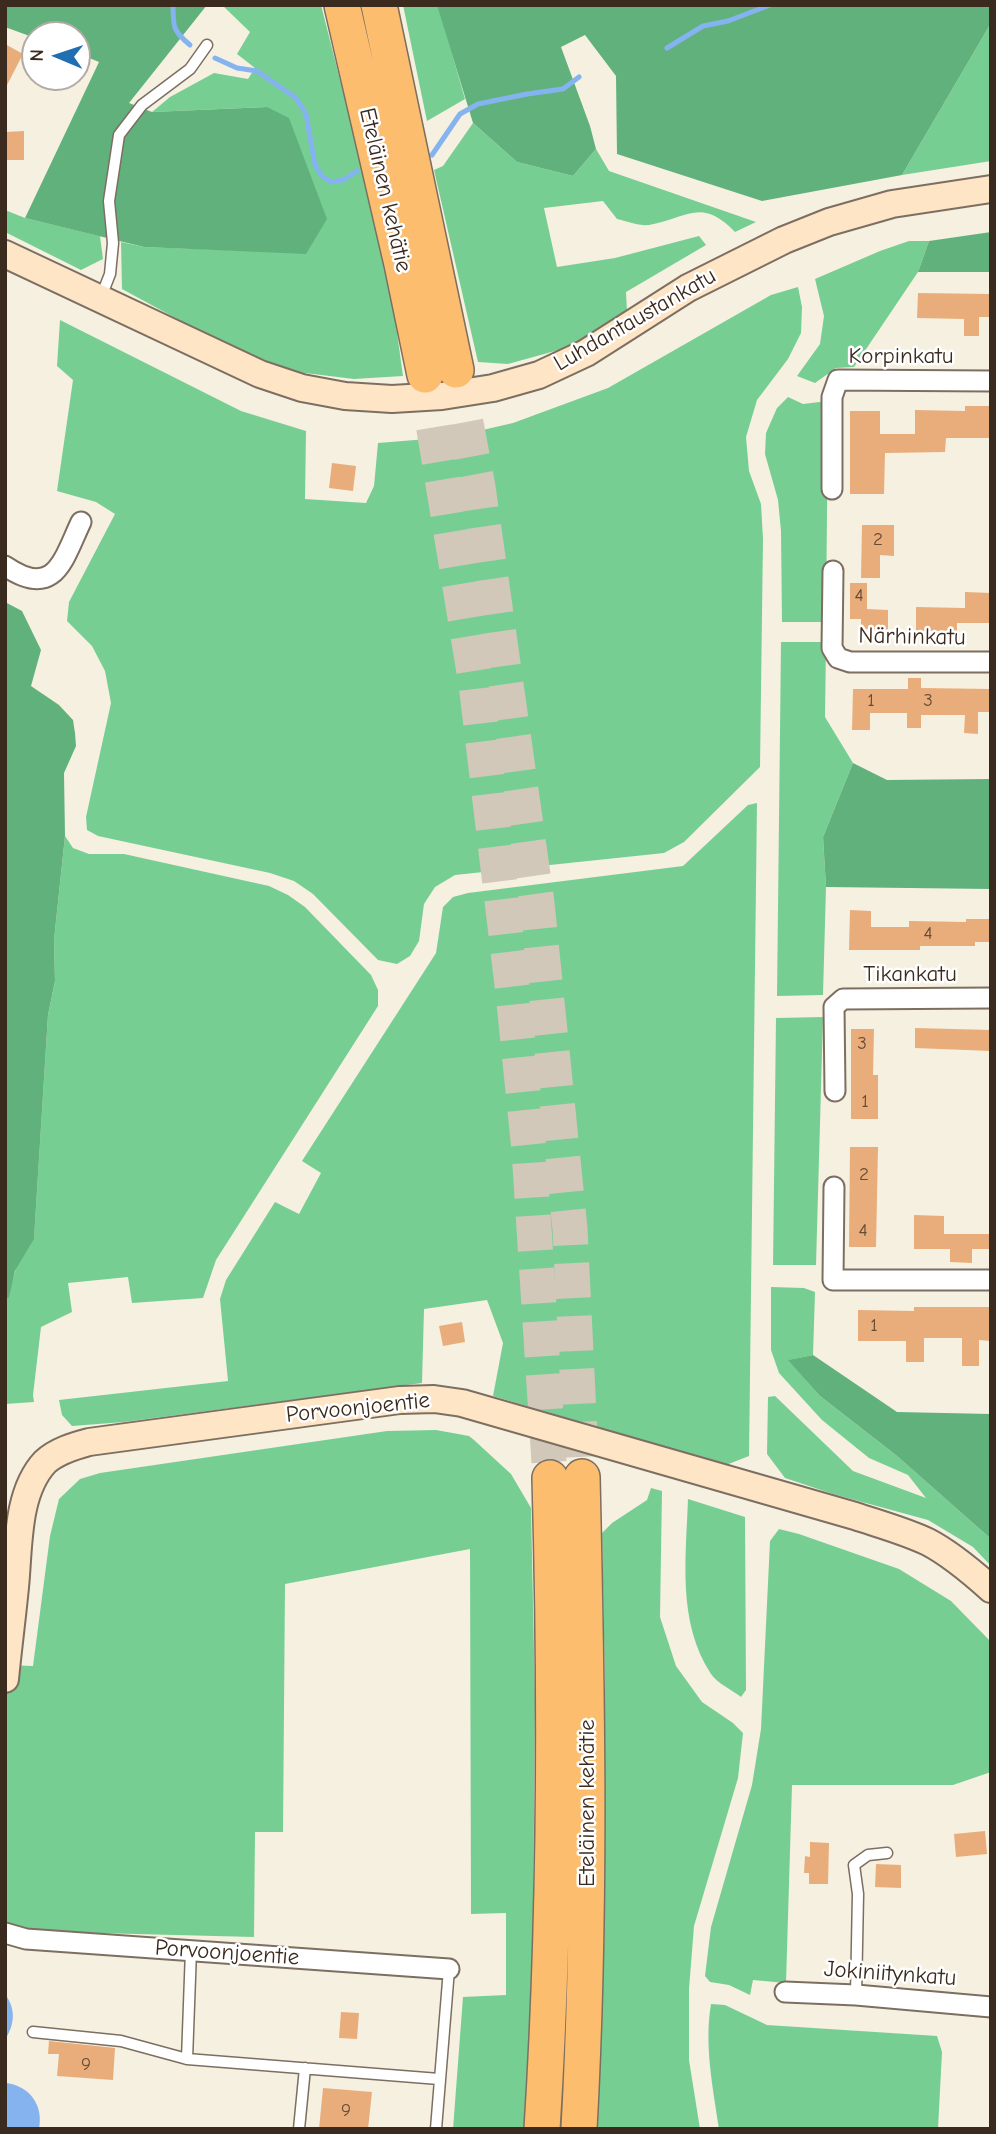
<!DOCTYPE html>
<meta charset="utf-8">
<style>
body{margin:0}
#map{position:relative;width:996px;height:2134px;overflow:hidden;background:#f6f0e0;font-family:"Comic Neue",sans-serif}
canvas{display:block}
.frame{position:absolute;inset:0;border:7px solid #3b2a1e;pointer-events:none}
.north{position:absolute;left:21px;top:21px;width:70px;height:70px;box-sizing:border-box;background:#fff;border:2px solid #b1aaa5;border-radius:50%;rotate:272deg;font-size:19px;font-weight:700;line-height:28px;text-align:center;color:#3b2a1e}
.north::after{content:'';display:block;margin:auto;width:24px;height:32px;background:#1f6fb2;clip-path:polygon(50% 0,100% 100%,50% 72%,0 100%)}
</style>
<div id="map">
<canvas width="996" height="2134"></canvas>
<div class="frame"></div>
<div class="north">N</div>
</div>
<script>
const c = document.querySelector('canvas').getContext('2d');
c.lineJoin = 'round';
function paint(path, color) {
  c.fillStyle = color;
  c.fill(path, 'evenodd');
}
function strokePath(path, color, width, dash) {
  c.strokeStyle = color;
  c.lineWidth = width;
  c.lineCap = dash ? 'butt' : 'round';
  c.setLineDash(dash || []);
  c.stroke(path);
}
function write(font, color, halo, rows, align = 'center') {
  c.font = font + ' "Comic Neue",sans-serif';
  c.lineWidth = 5;
  c.setLineDash([]);
  c.textBaseline = 'middle';
  c.strokeStyle = halo;
  c.fillStyle = color;
  for (const [text, x, y, turn = 0] of rows) {
    c.save();
    c.translate(x, y);
    c.rotate((+turn || 0) * Math.PI / 180);
    c.textAlign = isNaN(turn) ? turn : align;
    if (halo) c.strokeText(text, 0, 0);
    c.fillText(text, 0, 0);
    c.restore();
  }
}
paint(new Path2D(`
 M222,5H321L366,182L395,318L403,376L354,379L297,372L229,347L122,289L121,242L144,247L306,253L267,107L152,112L170,97L214,73L248,79L255,68L237,54L250,32Z
 M403,5H438L465,99L427,121Z
 M991,23V161L902,175Z
 M473,123L517,162L573,176L596,149L609,171L756,222L735,232C701,197 688,218 649,225C639,226 626,221 617,219L603,201L544,208L557,267L615,258L699,236L706,245L626,292L627,311L573,346L508,364L478,362L434,170L443,166Z
 M5,210L25,218L100,236L103,259L81,270L5,232Z
 M909,241H929L918,272L854,367L836,368L815,383L797,376L820,344L824,316L815,279L880,251Z
 M798,287L802,307L801,333L788,359L757,400L746,437L749,471L761,504L763,539L760,767L684,842L664,853L455,875L435,887L424,904L419,941L410,956L397,964L378,960L313,894L294,881L270,873L98,836L87,830L86,817L111,703L105,671L92,646L67,621L69,602L115,514L96,502L57,491L73,380L57,366L60,320L241,411L306,431L305,499L366,503L374,486L378,443L452,437L513,423L608,388L771,295Z
 M788,397L803,404L828,401L826,622H782L781,531L778,500L765,454L766,433L777,408Z
 M781,642H826L825,717L853,763L823,837L826,887L823,995L777,996Z
 M757,803L749,1456L726,1465L493,1396L503,1343L487,1300L424,1309L422,1383L124,1422L72,1426L62,1415L59,1400L228,1381L220,1299L226,1280L275,1202L299,1214L321,1173L302,1161L436,953L443,907L453,897L468,893L683,866L748,805Z
 M65,836L73,848L89,854H124L269,886L288,895L305,907L371,975L378,990V1006L216,1260L203,1298L132,1303L128,1277L68,1283L72,1312L41,1327L33,1395L34,1402L5,1404V1304L16,1269L34,1238L48,1015L55,981L54,940Z
 M823,1017L816,1265H773L776,1018Z
 M771,1287L804,1288L815,1292L813,1355L789,1360L820,1396L897,1456L991,1539V1566L973,1547L928,1520L833,1494L785,1478L767,1454L768,1397L775,1396L853,1471L926,1498L908,1475L869,1458L822,1420L779,1373L771,1350Z
 M436,1430L469,1436L474,1440L511,1474L531,1508L535,1698L533,1939L526,2129H453L463,1997L506,1995V1913L471,1914L470,1549L285,1584L283,1832H255L254,1937L97,1933L5,1927V1665L33,1666L50,1536L59,1499L80,1479L100,1473L387,1431Z
 M651,1488L662,1491L660,1617L676,1666L702,1702L733,1723L743,1733L738,1778L694,1926L689,1989V2060L700,2129H597L604,1931L605,1684L602,1533L612,1523L647,1500Z
 M688,1499L745,1517L746,1690L741,1697C732,1690 717,1683 711,1674C677,1622 686,1558 688,1499Z
 M779,1529L799,1534L899,1569L951,1601L991,1642V1772L953,1785H792L786,1983L753,1980L750,1995L729,1985L710,1982L705,1976L711,1927L752,1785L761,1729L770,1541Z
 M711,2004L725,2005L767,2025L937,2036L942,2052L938,2129H719C713,2088 704,2045 711,2004Z`), '#77ce93');
paint(new Path2D(`
 M5,5H207L129,103L152,112L267,107L289,118L327,219L306,254L144,247L25,218L99,62L77,53V35H35V38L5,27Z
 M437,5H991V23L902,175L762,201L617,154L616,76L585,35L561,47L590,126L596,149L573,176L517,162L473,123Z
 M991,232V272H918L929,241Z
 M5,602L22,611L41,650L31,686L59,705L73,720L75,733L76,746L64,773L65,836L54,940L55,981L48,1015L34,1239L15,1271L9,1297L5,1300Z
 M853,763L887,780L991,779V889L826,887L823,837Z
 M813,1355L897,1412L991,1414V1539L897,1456L820,1396L788,1360Z`), '#61b17d');
paint(new Path2D(`
 M5,1994C16,2009 15,2024 5,2040Z
 M5,2083C29,2085 44,2105 39,2129H5Z`), '#84b3ef');
strokePath(new Path2D(`
 M173,5C173,27 173,31 190,45
 M667,48L703,26L728,21L770,5
 M215,58L237,68L257,71L296,98L306,114L315,165L322,176L331,182L343,180L357,171
 M432,155L460,114L478,104L527,94L563,89L579,77`), '#84b3ef', 5);
paint(new Path2D(`
 M5,44L23,54L5,89Z
 M24,131V160H5V132Z
 M918,293L991,294V317H979V336H964V319L917,318Z
 M965,406H991V438H946L945,452L885,453L884,494H850V411H880V434H915V410L965,411Z
 M332,463L356,466L353,491L329,488Z
 M862,525H894V556L880,555V578H861Z
 M850,583H867V609L888,610V630L861,629V619H850Z
 M965,592L991,593V623H957V631H916V607L965,608Z
 M908,678H921V688L991,689V712H978V734L964,733L965,715H921V728H907V713H870V730H852L853,689H908Z
 M850,910L871,911V927H909V921L966,922V919H991V942H975V946H920V950H849Z
 M915,1028L991,1030V1051L915,1048Z
 M851,1029H874L873,1075H878V1119H851Z
 M850,1147H878L876,1247H849Z
 M914,1215L944,1216V1234H991V1249H972V1263L950,1262V1249H914Z
 M914,1307H991V1341L979,1340V1366H962V1338H924V1362H906V1341H858V1310L914,1311Z
 M462,1322L465,1342L443,1346L439,1326Z
 M985,1831L987,1854L956,1857L954,1834Z
 M810,1842L829,1843L828,1884H809V1873H804L805,1856L810,1857Z
 M876,1864L901,1865V1888L875,1887Z
 M341,2012L359,2013L357,2039L339,2038Z
 M49,2041L115,2048L113,2080L57,2076L59,2054H48Z
 M323,2088L372,2092L368,2129H319Z`), '#e9ad7b');
strokePath(new Path2D(`
 M456,370L478,487L537,903L570,1229L582,1477
 M425,375L476,684L513,993L529,1150L550,1478`), '#d1c8b9', 35, [35, 18]);
const lane = new Path2D(`
 M101,297L110,274L113,243L109,201L119,135L142,105L190,69L207,45
 M856,1995L858,1894L854,1865L868,1855L887,1853
 M33,2032L121,2041L187,2059L439,2079
 M187,2059L191,1950
 M299,2129L305,2068
 M436,2129L449,1969`);
const street = new Path2D(`
 M832,489V397L838,380L991,381
 M5,566C55,600 63,560 81,522
 M833,571L832,648L838,658L850,662H991
 M835,1091L834,1007L843,999L991,998
 M834,1187L833,1280H991
 M5,1933L26,1939L449,1969
 M785,1992L856,1995L991,2007`);
const secondary = new Path2D(`
 M5,254L260,374L302,388L345,396L392,399L442,396L493,388L539,375L586,353L688,288L784,240L829,222L892,204L991,189
 M5,1679C8,1648 12,1618 15,1587C19,1548 16,1493 45,1462C57,1451 74,1446 89,1442L400,1400L434,1399L462,1403L855,1516C879,1524 905,1531 928,1542C951,1554 972,1572 991,1589`);
const highway = new Path2D(`
 M342,5L402,264L425,375
 M379,5L456,370
 M542,2129C556,1912 556,1694 550,1478
 M579,2129C591,1911 587,1694 582,1477`);
strokePath(lane, '#7c6f62', 13);
strokePath(street, '#7c6f62', 23);
strokePath(secondary, '#7c6f62', 30);
strokePath(highway, '#7c6f62', 38);
strokePath(lane, '#fff', 10);
strokePath(street, '#fff', 19);
strokePath(secondary, '#fee5c5', 26);
strokePath(highway, '#fcbd6f', 35);
write('19px', '#664b35', null, [
 ["2",878,540],
 ["4",859,596],
 ["1",871,701],
 ["3",928,701],
 ["4",928,934],
 ["3",862,1044],
 ["1",865,1102],
 ["2",864,1175],
 ["4",863,1231],
 ["1",874,1326],
 ["9",86,2065],
 ["9",346,2111]
]);
write('23px', '#3b2a1e', '#fff', [
 ["Eteläinen kehätie",385,190,77],
 ["Luhdantaustankatu",635,320,-30],
 ["Korpinkatu",901,356],
 ["Närhinkatu",912,637,1],
 ["Tikankatu",910,974],
 ["Porvoonjoentie",358,1408,-6],
 ["Eteläinen kehätie",587,1803,-90],
 ["Porvoonjoentie",227,1953,4],
 ["Jokiniitynkatu",890,1974,4]
]);
</script>
